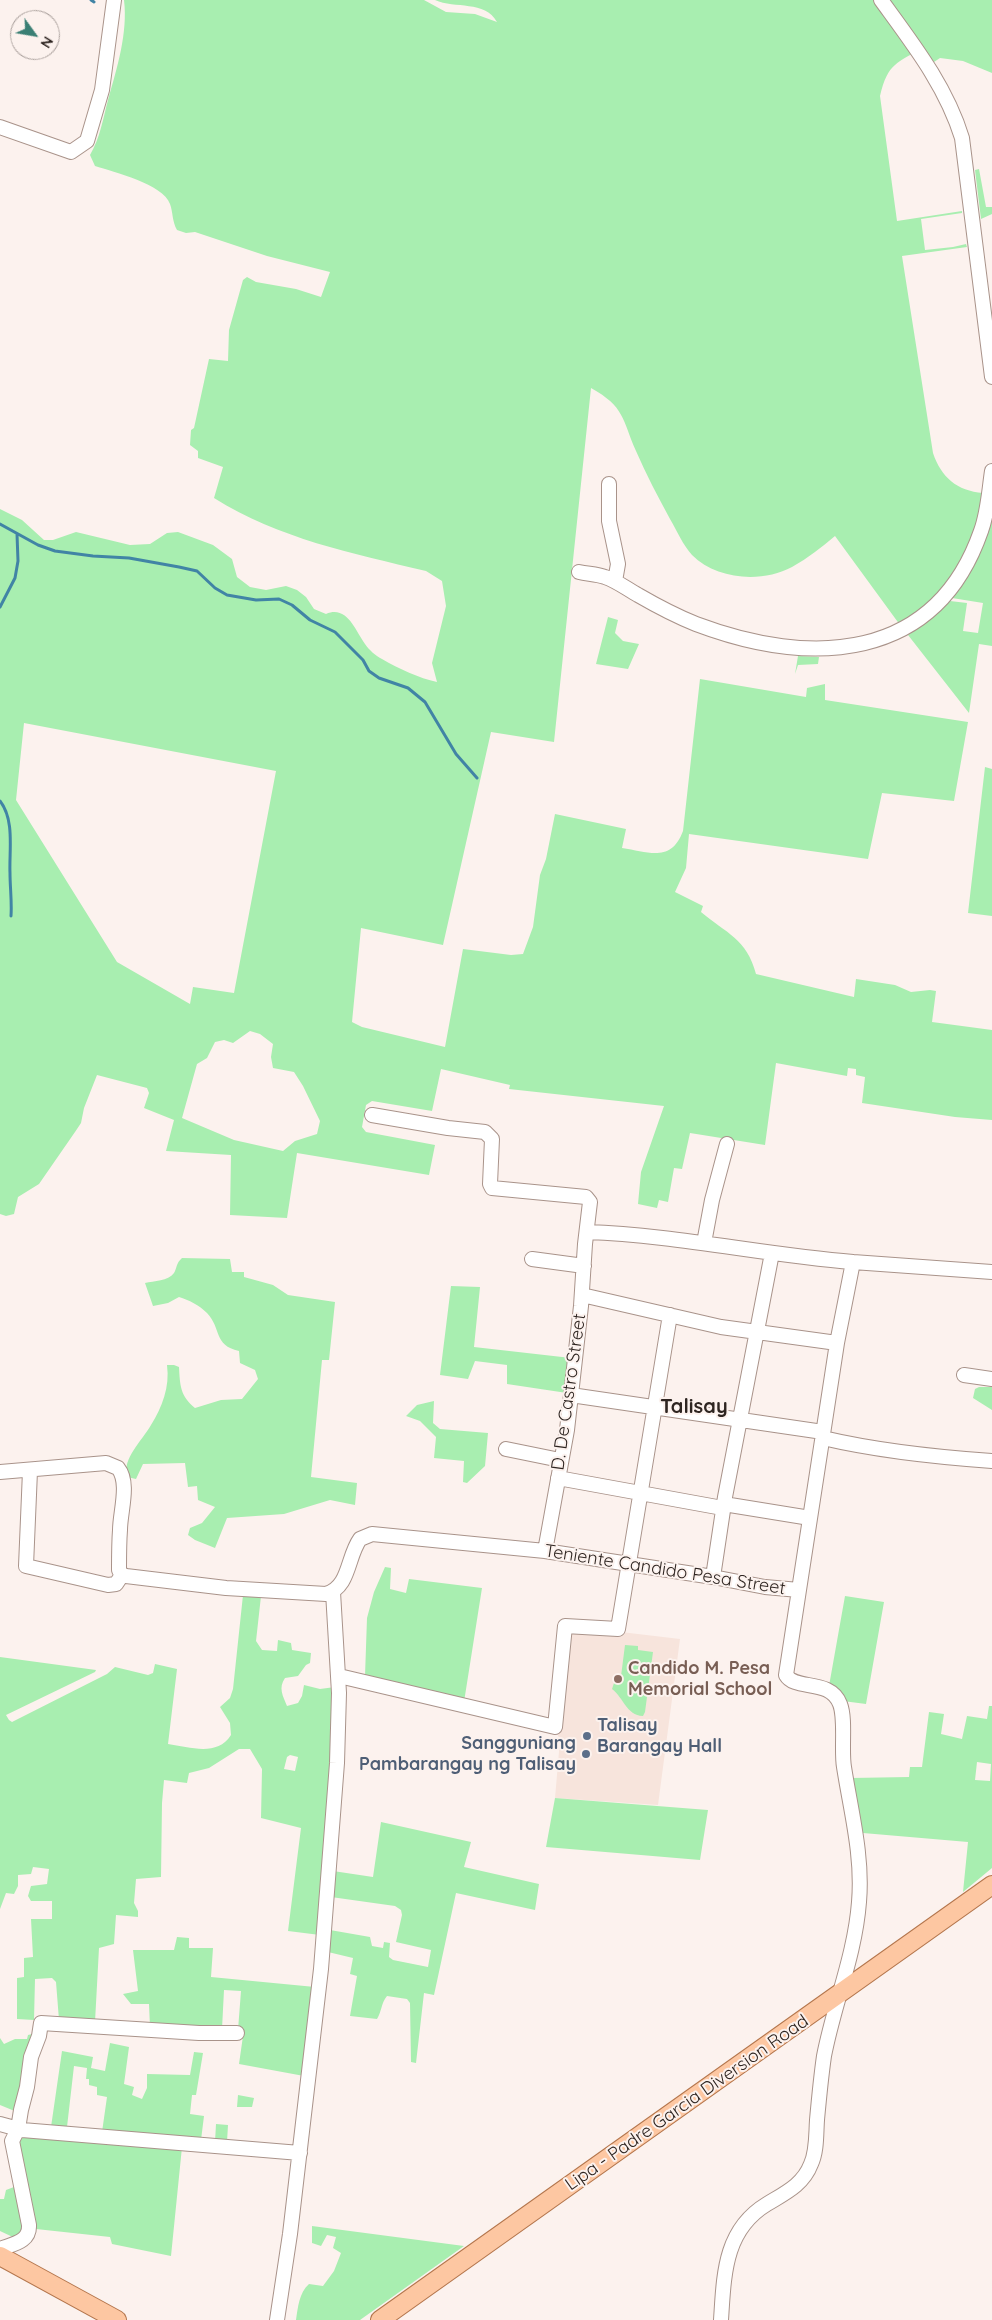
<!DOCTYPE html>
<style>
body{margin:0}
#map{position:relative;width:992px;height:2320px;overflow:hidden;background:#fcf2ee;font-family:Quicksand,sans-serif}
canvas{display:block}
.north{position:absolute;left:10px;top:10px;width:50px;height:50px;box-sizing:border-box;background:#fcf2ee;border:1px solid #aaa09c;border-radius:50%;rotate:122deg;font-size:14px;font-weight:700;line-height:20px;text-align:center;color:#2e2521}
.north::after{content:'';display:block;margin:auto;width:18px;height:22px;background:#3a7f74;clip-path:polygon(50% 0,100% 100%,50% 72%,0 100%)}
</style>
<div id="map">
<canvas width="992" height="2320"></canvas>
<div class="north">N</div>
</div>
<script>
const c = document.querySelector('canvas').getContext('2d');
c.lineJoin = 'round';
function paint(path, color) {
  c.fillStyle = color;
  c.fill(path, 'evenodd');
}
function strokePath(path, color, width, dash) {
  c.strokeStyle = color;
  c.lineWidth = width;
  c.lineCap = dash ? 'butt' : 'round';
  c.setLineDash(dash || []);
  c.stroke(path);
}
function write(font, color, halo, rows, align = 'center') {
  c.font = font + ' Quicksand,sans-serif';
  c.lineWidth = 4;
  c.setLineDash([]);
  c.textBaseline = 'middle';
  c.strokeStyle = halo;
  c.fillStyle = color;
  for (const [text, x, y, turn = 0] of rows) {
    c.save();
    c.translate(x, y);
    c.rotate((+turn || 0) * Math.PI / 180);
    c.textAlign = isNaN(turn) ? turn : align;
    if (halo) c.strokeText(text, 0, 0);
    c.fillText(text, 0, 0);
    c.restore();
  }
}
paint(new Path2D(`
 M567,1630L621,1632L680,1639L658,1805L555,1798L560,1740L556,1731Z`), '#f7e4dc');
paint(new Path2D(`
 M124,0H424L446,12L475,14L497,22C485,0 455,9 435,0H992V73L963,61L940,58L934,62L923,47C897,64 888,62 880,96L897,221L962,211V213L921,219L925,250L953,247L966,244L967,247L902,256L933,453C941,477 957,491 983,493C975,536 961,573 928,604C920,612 910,618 900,625L835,536C822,547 808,558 792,567C762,583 717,580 692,555C683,545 677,531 670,519C658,497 646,474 636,451C622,419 625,407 591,388L554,742L491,732L443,945L361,928L352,1022L362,1027L445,1047L463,949L511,955L523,954L533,927L540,875L546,859L555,814L626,829L622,848C649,852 671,863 683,831L700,679L806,697L807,688L825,684V700L968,722L954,801L882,793L868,859L689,834L686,868L675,892L703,906L701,912C726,933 747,939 756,974L854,997L856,979L895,985L911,992L930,990L936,991L932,1022L992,1030V1120L955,1117L862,1103L865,1077L856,1075V1069L848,1068L847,1076L776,1063L765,1145L690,1133L682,1169L674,1168L668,1202L659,1200L657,1208L638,1204L641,1172L664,1106L509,1089L510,1085L441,1069L432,1111L372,1101L366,1105L362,1127L366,1132L435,1145L429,1175L297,1153L287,1218L230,1215L231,1155L166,1151L174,1120L144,1108L149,1093L147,1088L97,1075L84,1108L81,1123L75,1132L39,1184L18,1197L14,1214L6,1216L0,1214V509L22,520L44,540H53L76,532L130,545L150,544L167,533L178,532L213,545L232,559L237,577L250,587L266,590L286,586L297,590L306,597L314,609L326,614C347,605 355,630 365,644C369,650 376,656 382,659C399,669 419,678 437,682L432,663L446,606L442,581L426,571C351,553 280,539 214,498L223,467L198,458V451L190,445L191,430L194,428L209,359L228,361L229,330L243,280L247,277L256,282L296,289L321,297L330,272L267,256L195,232L186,233L177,230C172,221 173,212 170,204C163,184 114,172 95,166L90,155C100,138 103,119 108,100C117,68 128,33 124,0ZM24,723L276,771L234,993L193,987L190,1004L117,962L16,800ZM250,1031L260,1034L273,1044L271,1057L273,1068L294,1072L303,1086L320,1121L317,1134L295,1141L283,1151L234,1140L182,1118L197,1064L207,1058L215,1042L224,1040L233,1043Z
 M979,169L986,207H992V214L981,219L975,170Z
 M992,510V646L979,644L969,713L908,635L931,619L950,601L967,603L963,631L978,633L983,603L952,598C972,570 985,544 992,510Z
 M608,617L618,620L615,633L623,641L639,644L628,669L596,664Z
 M798,656L819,657L818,664L798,665L795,674Z
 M985,767L992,769V916L968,913Z
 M182,1258L230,1259L232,1272H244V1277L273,1285L288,1295L335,1302L329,1360H322L311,1477L357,1483L355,1505L330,1500L284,1514L227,1518L215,1548L195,1540L188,1535L190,1528L202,1523L215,1507L198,1500L197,1486L188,1487L185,1463L143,1464L136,1479L127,1477C122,1458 142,1441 151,1425C162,1407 170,1387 167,1365H174L179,1367C180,1385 180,1396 195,1408L221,1400L242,1399L258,1379L255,1370L240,1363L239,1351C213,1345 222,1329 207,1313C199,1305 189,1300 179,1297L168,1303L153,1306L145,1283C154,1281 168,1281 174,1273C177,1268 176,1263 182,1258Z
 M451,1286L480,1287L474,1347L571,1358L567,1393L507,1384V1365L475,1361L468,1379L440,1375Z
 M979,1387H992V1410L973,1398L975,1389Z
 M434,1401L433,1423L440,1429L488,1433L485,1466L467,1483L463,1482L464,1461L434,1458L436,1437L420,1421L406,1416L417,1405Z
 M385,1567L391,1568L390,1589L406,1593L409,1579L482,1588L464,1702L365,1676L367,1618L374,1592Z
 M243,1595L261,1596L256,1641L262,1650L277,1651L278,1640L291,1643L292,1650L311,1653L310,1663L306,1665L298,1676L285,1678C278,1688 283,1696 287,1706L298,1703L302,1696L304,1685L320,1689L335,1687L320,1935L288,1931L301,1828L261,1818L262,1769L250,1749H239L209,1768L189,1773L187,1783L164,1780L162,1803L161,1877L136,1879L134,1903L138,1911V1917L116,1915L114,1944L99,1948L95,2022L59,2020L56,1982L52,1978L35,1979L34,2020L17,2019V1978L24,1977V1958L33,1957L31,1919H52V1901H31L28,1896L31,1886L47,1884L49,1869L33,1867L31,1874L18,1875V1886L14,1894L6,1893L0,1909V1657L96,1670L95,1672L6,1715L9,1720L12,1722L107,1674L115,1667L148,1675L153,1673L155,1664L177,1669L168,1744C190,1747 217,1757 231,1735L230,1723L220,1707L230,1698L233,1689ZM290,1755L298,1757L295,1771L284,1769L287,1757Z
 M845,1596L884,1602L866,1704L843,1701L829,1686Z
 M625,1645L638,1646V1650L653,1652L645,1712L643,1716C626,1715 624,1698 612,1689L614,1683L620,1684Z
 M989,1706H992V1868L963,1892L968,1842L863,1833L851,1778L909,1777L910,1767H922L929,1712L944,1714L941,1734L962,1739L967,1716L987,1719ZM977,1762L991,1764L990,1781L975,1780Z
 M555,1798L708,1810L700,1860L546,1847Z
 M381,1822L471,1842L464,1867L539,1884L535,1910L456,1893L434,1995L424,1993L416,2063L411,2062L410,2003L407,1999L387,1996C381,2003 382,2011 377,2019L350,2016L357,1976L350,1974L353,1958L328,1952L330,1930L370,1937L372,1946L383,1948L384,1942L390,1943L389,1957L393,1960L428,1967L431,1950L396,1942L402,1915L401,1910L395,1906L331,1897L333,1871L373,1877Z
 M177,1937L189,1938V1948H213L211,1977L315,1987L304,2076L239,2064L243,2036L238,2030L241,1991L224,1990L222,2029L150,2027L149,2004H131L123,1994L138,1991L133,1950H174Z
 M33,2031H37L17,2112L0,2105V2038L4,2044L15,2039H27L28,2035L32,2034Z
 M110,2043L129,2047L124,2084L134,2087L132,2095L142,2099L147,2088V2074L190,2075L194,2052L203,2053L196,2095H192L190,2114L204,2116L201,2140L102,2132L107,2097L97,2095V2087L89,2085V2079H86L87,2068L74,2066L67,2127H51L62,2051L93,2057L91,2068L105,2071Z
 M238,2095L254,2098L252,2107H237Z
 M216,2124L228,2125L227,2142H215Z
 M19,2135L182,2147L171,2256L112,2244L110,2237L36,2229L16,2139Z
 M14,2187L24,2226L17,2239L0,2231V2199H4L6,2190Z
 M312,2226L464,2246L360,2320H296C298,2307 299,2293 309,2284L323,2286L334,2271L341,2253L333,2248L336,2237L327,2235L321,2246L312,2243Z`), '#a8eeb0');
strokePath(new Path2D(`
 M91,0L94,2
 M0,524L38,545L55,551L93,556L129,558L179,567L197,571L215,588L227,595L256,600L279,599L292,605L310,620L335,632L363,660L369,671L379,678L408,688L425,702L456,754L477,778
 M0,607L15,578L18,561L17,534
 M0,801C15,820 9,851 10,873C10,888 12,901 11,916`), '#4184a5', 3);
const minor = new Path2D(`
 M881,0C913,44 946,86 962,138L992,377
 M0,127L71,152L87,141L102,90L114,0
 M609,484V521L618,564L615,581
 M579,572C588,574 597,574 605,577C617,581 627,589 638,595C657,606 676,616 696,624C810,667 935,663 981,531C988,512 989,491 992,471
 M372,1115L448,1128L485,1132L492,1139L490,1184L492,1188L586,1197L590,1202L585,1244L581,1306L567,1430L545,1551
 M587,1232C676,1235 764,1255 853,1262
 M704,1243L712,1200L727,1144
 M532,1259L584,1266
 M582,1295L721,1327L837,1343
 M964,1375L992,1379
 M571,1395L823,1432
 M823,1438C878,1451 935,1457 992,1461
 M506,1449L560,1460
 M30,1471L26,1566L108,1585L116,1584L122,1575
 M0,1472L106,1463L118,1468C130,1483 120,1512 120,1530C119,1543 119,1556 119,1570L121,1574L126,1576L226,1588L326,1594C350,1587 347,1557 360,1539L372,1534L545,1551L713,1577L765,1587L799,1590L837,1343L853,1262L992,1272
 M558,1478L717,1507L730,1505L810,1518
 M713,1577L725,1497L772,1253
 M339,1676L555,1727L565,1626L618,1629L670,1315
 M0,2124L22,2130L300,2153
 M0,2249C13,2244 30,2242 29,2225L12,2141L18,2129L21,2110L27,2087L31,2057L39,2036L41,2023L199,2033H237
 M277,2320L290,2234L321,1969L337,1763L339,1693L333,1592
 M721,2320C724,2275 724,2230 767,2204C785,2193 803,2185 811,2164C817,2151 816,2134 817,2120C819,2098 821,2077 824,2056C834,2004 855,1955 859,1902C863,1856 851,1812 844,1767C841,1750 846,1719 840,1704C830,1678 795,1691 786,1675L799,1590`);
const major = new Path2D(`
 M0,2256L117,2320
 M380,2320L992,1885`);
strokePath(minor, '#a9938a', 16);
strokePath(major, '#b4764d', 20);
strokePath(minor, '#fff', 14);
strokePath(major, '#fdc7a2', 18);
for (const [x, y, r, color] of [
 [618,1679,5,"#8d6e63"],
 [587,1736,5,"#5c6f8a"],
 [586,1754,5,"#5c6f8a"]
]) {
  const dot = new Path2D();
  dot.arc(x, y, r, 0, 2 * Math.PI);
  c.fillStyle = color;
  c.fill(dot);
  strokePath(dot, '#fcf2ee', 2);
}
write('18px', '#2e2521', '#fcf2ee', [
 ["D. De Castro Street",569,1392,-82],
 ["Teniente Candido Pesa Street",665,1570,9],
 ["Lipa - Padre Garcia Diversion Road",687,2103,-35]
]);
write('bold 18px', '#785e54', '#fcf2ee', [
 ["Candido M. Pesa",628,1669],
 ["Memorial School",628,1690]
], 'left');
write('bold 18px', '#4e5e75', '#fcf2ee', [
 ["Talisay",597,1726],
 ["Barangay Hall",597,1747],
 ["Sangguniang",576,1744,"right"],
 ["Pambarangay ng Talisay",576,1765,"right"]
], 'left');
write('bold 20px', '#2e2521', '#fcf2ee', [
 ["Talisay",694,1407]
]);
</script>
